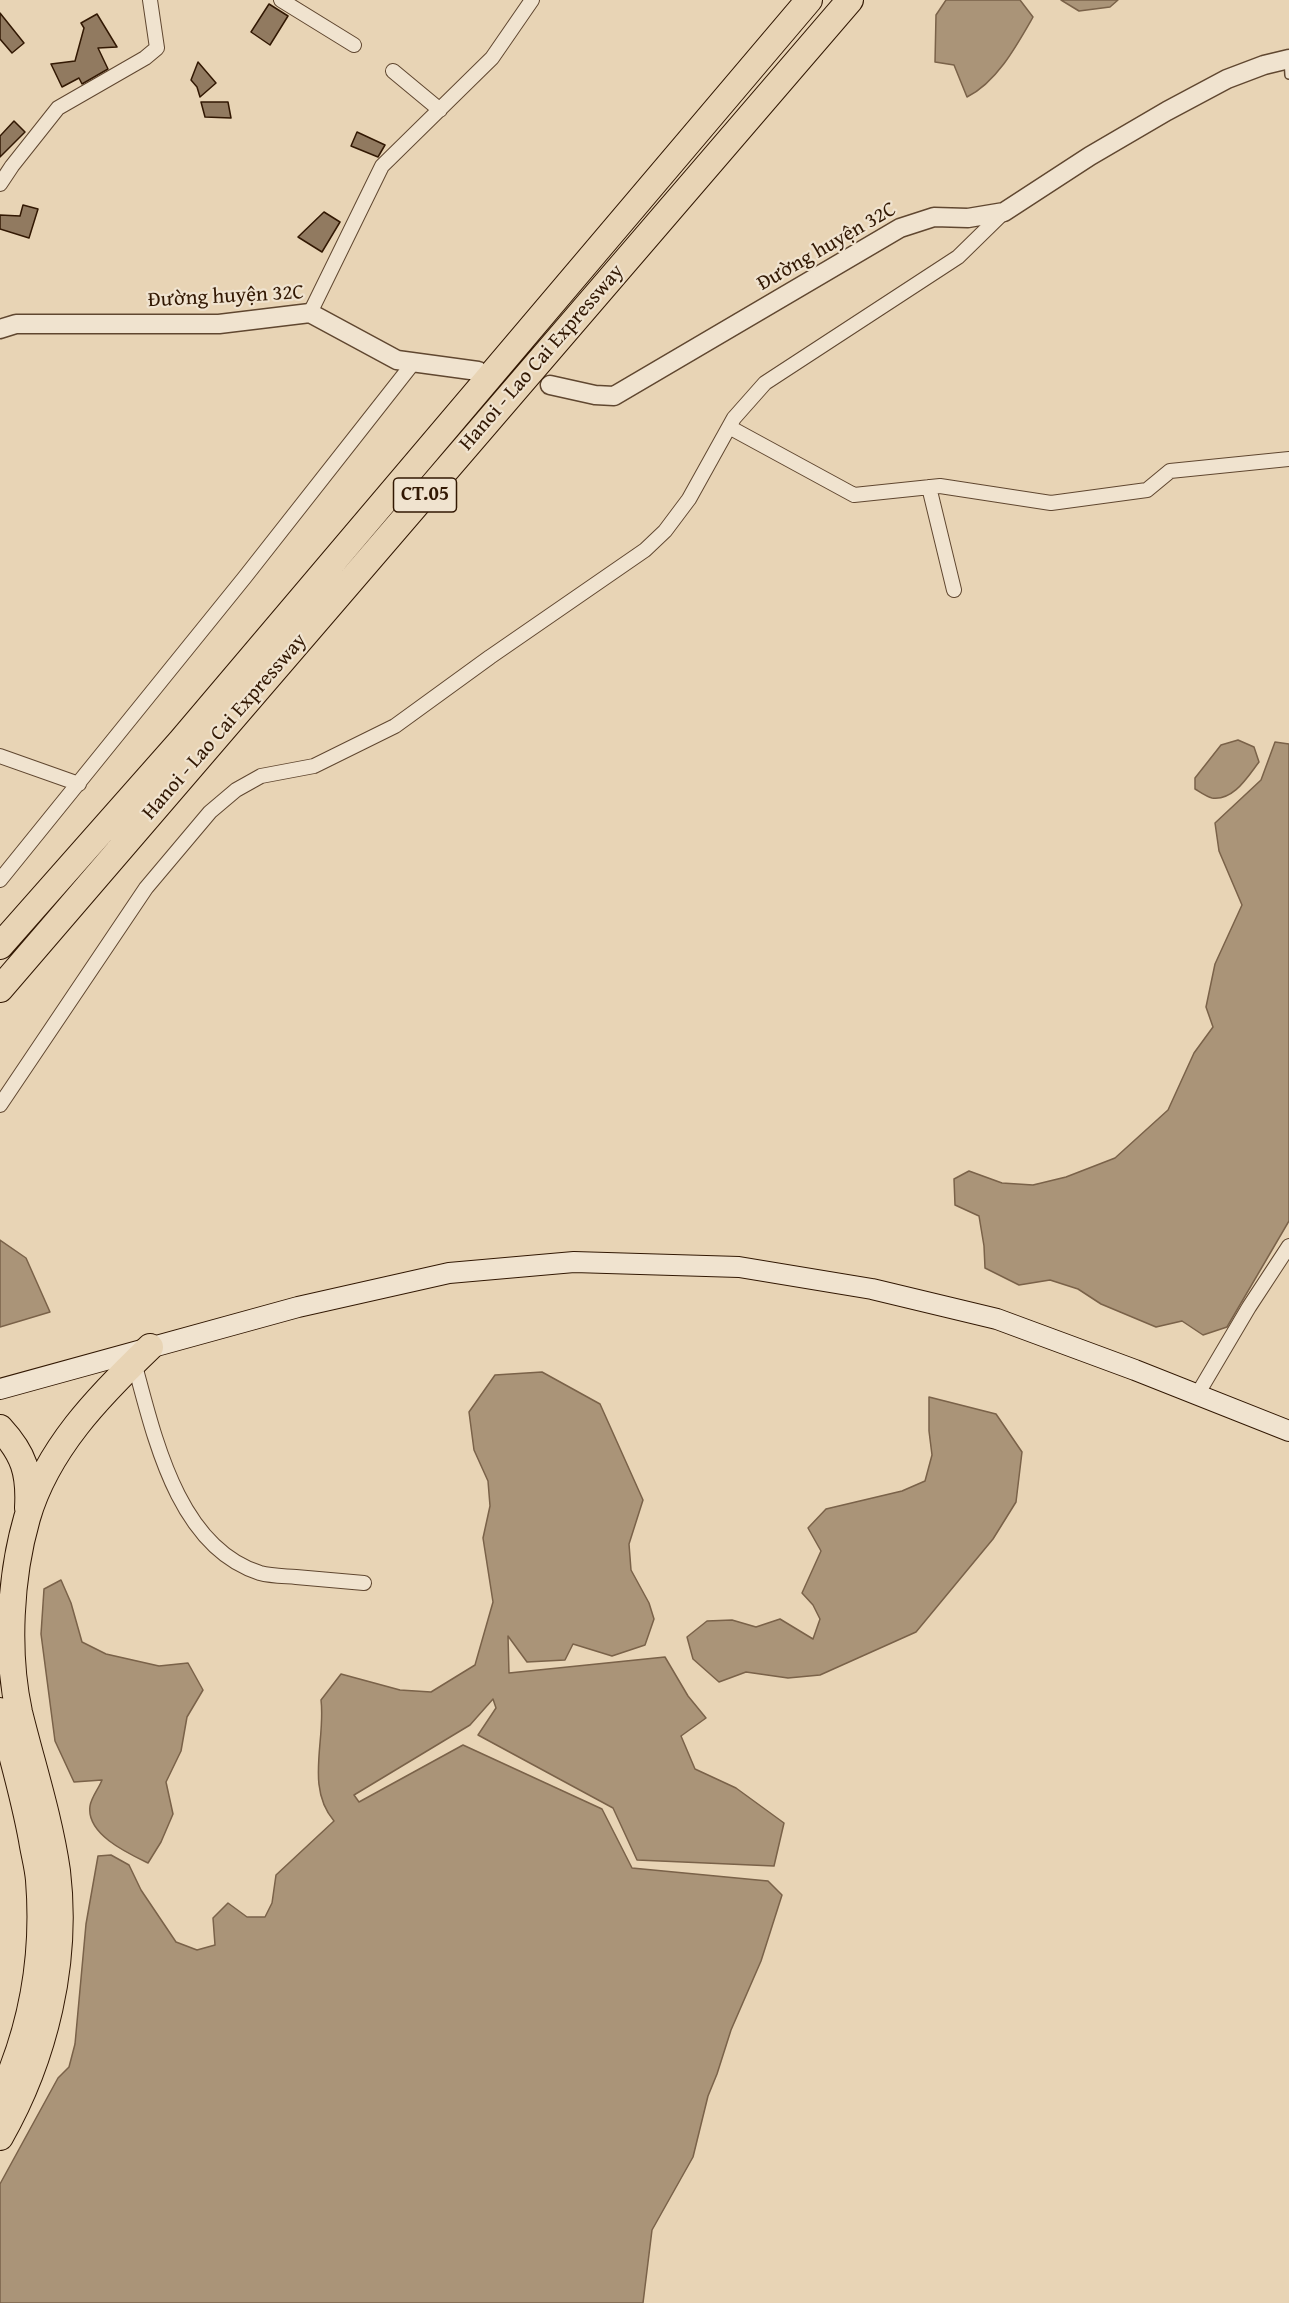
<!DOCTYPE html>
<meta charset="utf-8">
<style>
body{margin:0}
canvas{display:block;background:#e8d4b5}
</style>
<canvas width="1289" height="2303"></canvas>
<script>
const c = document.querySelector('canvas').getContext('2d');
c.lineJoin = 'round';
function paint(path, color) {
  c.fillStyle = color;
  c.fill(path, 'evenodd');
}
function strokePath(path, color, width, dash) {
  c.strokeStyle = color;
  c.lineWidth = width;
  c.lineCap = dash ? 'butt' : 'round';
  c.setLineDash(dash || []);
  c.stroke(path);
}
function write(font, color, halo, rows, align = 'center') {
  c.font = font + ' "Gentium Book Plus",serif';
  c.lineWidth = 4.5;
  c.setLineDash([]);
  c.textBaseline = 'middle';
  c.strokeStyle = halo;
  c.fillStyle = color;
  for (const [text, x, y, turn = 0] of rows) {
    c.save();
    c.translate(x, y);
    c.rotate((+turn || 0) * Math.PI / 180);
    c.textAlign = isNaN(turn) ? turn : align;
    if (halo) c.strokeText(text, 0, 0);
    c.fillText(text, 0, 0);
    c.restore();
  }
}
const water = new Path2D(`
 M946,0H1020L1033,17C1017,45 997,82 967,97L954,65L935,62L936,15Z
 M1061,0H1118L1110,7L1079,11Z
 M1238,740L1254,747L1259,762C1248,776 1234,801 1212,798C1207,797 1200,792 1195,789V778L1221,745Z
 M1275,742L1289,744V1221L1227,1327L1203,1335L1182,1321L1156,1327L1101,1304L1078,1289L1050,1280L1019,1285L985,1268L984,1246L979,1216L955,1205L954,1179L969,1171L1002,1183L1033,1185L1066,1177L1115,1158L1168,1110L1194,1053L1213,1027L1206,1007L1215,964L1242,905L1219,851L1215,823L1261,780Z
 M0,1240L26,1258L50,1312L0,1327Z
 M542,1372L600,1404L643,1500L629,1544L631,1570L649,1603L654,1619L645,1645L612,1656L573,1644L565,1660L527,1662L508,1636L509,1673L665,1657L688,1696L706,1718L681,1736L695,1769L736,1788L784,1823L774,1866L637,1860L613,1808L478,1735L496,1708L493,1699L470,1725L354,1795L359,1802L463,1745L602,1809L632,1868L768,1881L782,1895L761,1961L731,2030L717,2074L708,2096L693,2157L652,2230L643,2303H0V2184L58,2078L69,2067L75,2044L86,1924L98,1856L111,1855L129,1865L141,1890L176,1942L197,1950L215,1945L213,1918L228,1903L247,1917H265L272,1903L276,1875L334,1821C305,1787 326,1740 321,1700L341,1674L400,1690L431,1692L475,1665L493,1602L483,1538L490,1506L488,1481L474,1450L469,1412L495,1375Z
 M929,1397L996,1414L1022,1452L1016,1502L993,1539L916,1632L820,1675L788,1678L746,1672L719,1682L693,1659L687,1637L707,1621L732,1620L756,1627L780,1619L813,1639L820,1619L813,1605L802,1593L821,1551L808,1528L826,1509L902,1491L925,1481L932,1455L929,1431Z
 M61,1580L71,1603L82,1642L106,1654L159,1666L188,1663L203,1690L187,1717L181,1751L166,1782L173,1814L161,1842L148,1863C127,1853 86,1834 90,1806C91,1798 99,1788 102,1780L74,1782L55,1741L41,1634L44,1589Z`);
paint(water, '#aa9478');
strokePath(water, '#7a6249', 1.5);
const building = new Path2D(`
 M269,4L288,16L270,45L251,32Z
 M0,13L24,43L12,53L0,39Z
 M97,14L117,47L98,48L108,69L82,84L79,78L62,87L51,64L75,61L84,28L81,23Z
 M198,62L216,83L200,97L197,87L191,80Z
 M201,102H228L231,118L205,117Z
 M14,121L25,132L0,157V136Z
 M357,132L385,145L378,157L351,146Z
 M23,205L38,209L29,238L0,229V215L20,216Z
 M324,212L340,222L322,252L298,237Z`);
paint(building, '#917a60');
strokePath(building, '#321803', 1.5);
const service = new Path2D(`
 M1288,59L1289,75`);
const minor = new Path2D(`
 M281,0L354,45
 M393,71L440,110
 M0,184L12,166L58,108L145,58L157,48L150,0
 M310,313L382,166L492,58L532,0
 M729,427L854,495L940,486L1051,503L1147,490L1170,471L1289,459
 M929,487L954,590
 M0,756L79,784
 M0,880L245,577L414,362
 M0,1105L146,888L210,812L236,790L261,776L314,766L395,726L490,657L645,550L665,531L689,499L734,418L765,383L958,257L1004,212
 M134,1362C154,1435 177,1547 260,1573C271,1576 284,1576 296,1577C319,1579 341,1581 364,1583
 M1197,1395L1249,1307L1289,1246`);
const tertiary = new Path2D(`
 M0,329L16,324H219L310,313L397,360L478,371
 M550,385L595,395L614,396L900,228L934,217L968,218L1004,212L1090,156L1167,111L1227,79L1264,65L1289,59`);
const secondary = new Path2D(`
 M0,1389L298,1307L449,1273L574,1262L739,1267L872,1289L997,1319L1135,1370L1289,1431`);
const motorway = new Path2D(`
 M0,946L181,741L809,0
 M0,989L850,0
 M0,1428C24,1454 30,1473 28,1508
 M0,1711C12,1754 24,1796 32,1840C34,1853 38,1867 39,1880C45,1955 32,2030 0,2098
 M0,2137C45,2058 68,1962 57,1871C49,1816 32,1765 19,1712C6,1652 10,1577 27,1518C47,1449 99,1396 150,1347`);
strokePath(service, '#604730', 10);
strokePath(minor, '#604730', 16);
strokePath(tertiary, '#604730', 21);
strokePath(secondary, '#321803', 22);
strokePath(motorway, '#321803', 28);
strokePath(service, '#f0e3cf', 7);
strokePath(minor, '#f0e3cf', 14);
strokePath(tertiary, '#f0e3cf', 18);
strokePath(secondary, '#f0e3cf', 20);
strokePath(motorway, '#e8d4b5', 26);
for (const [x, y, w] of [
 [425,495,63]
]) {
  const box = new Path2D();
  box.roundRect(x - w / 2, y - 17, w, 34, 4.5);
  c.fillStyle = '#f0e3cf';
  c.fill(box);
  strokePath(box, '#321803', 1.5);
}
write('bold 20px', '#321803', null, [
 ["CT.05",425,495]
]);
write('21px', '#321803', '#f0e3cf', [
 ["Đường huyện 32C",827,247,-30],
 ["Đường huyện 32C",226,297,-3],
 ["Hanoi - Lao Cai Expressway",542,358,-49],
 ["Hanoi - Lao Cai Expressway",225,727,-49]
]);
</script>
